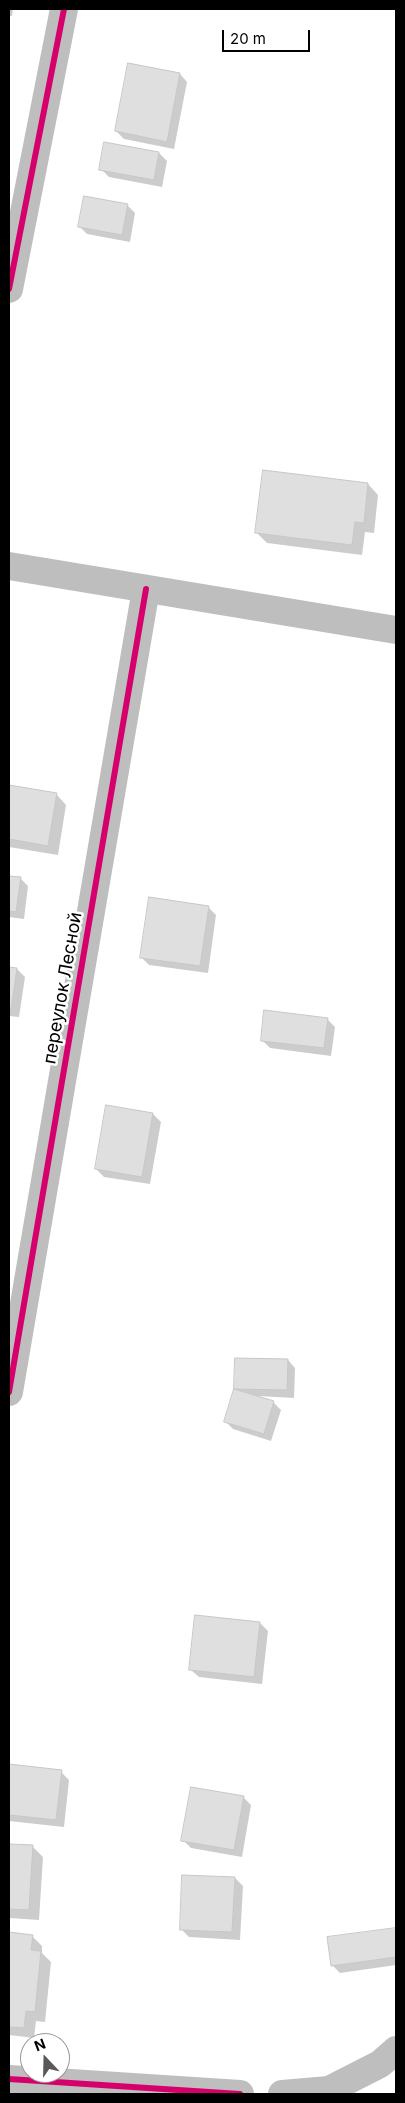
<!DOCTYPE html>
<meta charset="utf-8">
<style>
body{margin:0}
#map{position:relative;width:405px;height:2103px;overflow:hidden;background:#fff;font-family:Inter,sans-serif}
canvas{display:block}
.frame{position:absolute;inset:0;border:10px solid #000;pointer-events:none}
.north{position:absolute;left:20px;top:2033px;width:50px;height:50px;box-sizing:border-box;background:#fff;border:1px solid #999;border-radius:50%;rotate:339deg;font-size:14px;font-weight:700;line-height:20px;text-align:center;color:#000}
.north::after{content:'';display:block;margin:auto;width:18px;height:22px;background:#595959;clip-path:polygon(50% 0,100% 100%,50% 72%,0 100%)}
.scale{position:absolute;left:222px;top:30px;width:88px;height:22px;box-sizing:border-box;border:2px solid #000;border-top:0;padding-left:6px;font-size:15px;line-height:18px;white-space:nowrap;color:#000;-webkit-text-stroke:4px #fff;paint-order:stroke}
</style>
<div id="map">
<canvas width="405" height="2103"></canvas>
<div class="frame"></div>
<div class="north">N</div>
<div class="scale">20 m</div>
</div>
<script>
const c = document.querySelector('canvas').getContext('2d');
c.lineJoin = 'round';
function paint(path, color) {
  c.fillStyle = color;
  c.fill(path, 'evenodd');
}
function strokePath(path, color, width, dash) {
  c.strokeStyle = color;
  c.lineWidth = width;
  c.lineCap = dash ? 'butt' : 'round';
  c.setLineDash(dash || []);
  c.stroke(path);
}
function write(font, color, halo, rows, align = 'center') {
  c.font = font + ' Inter,sans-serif';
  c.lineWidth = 5;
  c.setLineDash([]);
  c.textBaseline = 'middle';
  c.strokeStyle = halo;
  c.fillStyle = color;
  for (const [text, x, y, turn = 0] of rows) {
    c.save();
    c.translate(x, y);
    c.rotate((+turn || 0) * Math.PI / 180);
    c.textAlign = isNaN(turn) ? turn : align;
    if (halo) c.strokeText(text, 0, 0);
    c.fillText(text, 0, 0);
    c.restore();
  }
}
paint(new Path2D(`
 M9,9H13L12,16H9Z
 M180,74L187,82L174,149L124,139L116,131Z
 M159,153L167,161L162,187L109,177L101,169Z
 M127,205L135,213L130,242L87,234L79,226Z
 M368,484L378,495L374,533L365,532L362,555L267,543L257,533Z
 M9,786L56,794L66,805L58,855L9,847Z
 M9,877L20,878L28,886L24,919L9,917Z
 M208,907L216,915L208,973L149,965L141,957Z
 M9,968L17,969L25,977L19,1017L9,1016Z
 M327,1019L335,1027L331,1056L270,1048L262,1040Z
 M153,1114L161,1122L150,1184L104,1177L96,1169Z
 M288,1360L295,1368L294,1398L258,1396L273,1402L281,1410L271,1441L233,1429L225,1421L235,1389Z
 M196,1617L260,1623L268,1631L262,1684L199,1677L191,1670Z
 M9,1765L61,1772L69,1780L64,1827L9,1821Z
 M243,1797L251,1805L242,1857L191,1848L183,1840Z
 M9,1845L33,1847L43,1857L39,1920L9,1918Z
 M235,1878L243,1886L240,1940L189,1937L181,1929Z
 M396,1929V1965L340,1973L332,1965L329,1938Z
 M9,1934L32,1936L42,1946V1953L51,1962L45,2022L36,2021L34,2038L9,2035Z`), '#0003');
const building = new Path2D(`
 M128,63L180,73L167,142L115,131Z
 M104,142L159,152L154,180L99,170Z
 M84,196L128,204L122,235L78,227Z
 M263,470L368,483L364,523L355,522L352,545L255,533Z
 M9,785L57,793L48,846L9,839Z
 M9,876L21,877L16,912L9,911Z
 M149,897L209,906L200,966L140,958Z
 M9,967L17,968L11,1010H9Z
 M264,1010L328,1018L324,1048L261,1041Z
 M106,1105L153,1113L142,1177L95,1169Z
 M235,1358L288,1359L287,1390L234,1389Z
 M234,1389L274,1401L264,1434L224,1422Z
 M195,1615L260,1622L254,1677L189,1670Z
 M9,1764L62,1770L56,1820L9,1815Z
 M191,1787L244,1796L234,1850L181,1841Z
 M9,1844L33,1845L29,1910L9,1909Z
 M182,1875L235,1877L232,1932L180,1930Z
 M396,1928V1957L331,1966L327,1937Z
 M9,1932L33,1935L31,1950L41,1951L35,2012L26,2011L24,2028L9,2027Z`);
paint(building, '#dfdfdf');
strokePath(building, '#c7c7c7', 1);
strokePath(new Path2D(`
 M9,289L64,9
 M9,566L396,630
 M9,1392L146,589
 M9,2079L240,2094
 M282,2094L329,2090L380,2064L396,2050`), '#bebebe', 28);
strokePath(new Path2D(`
 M9,289L64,9
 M9,1392L146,589
 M9,2079L240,2094`), '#d6006c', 6);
write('18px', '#000', '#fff', [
 ["переулок Лесной",63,988,-80]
]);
</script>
